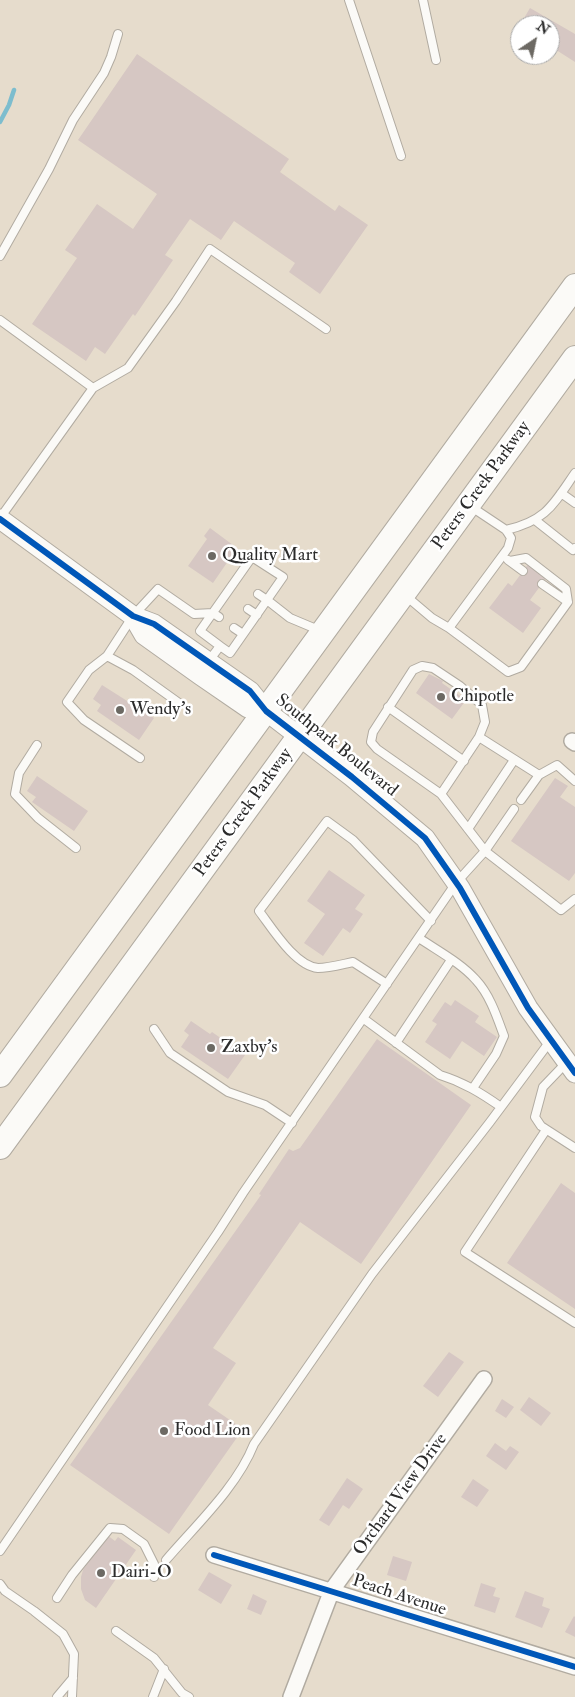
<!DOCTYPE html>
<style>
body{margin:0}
#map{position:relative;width:575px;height:1697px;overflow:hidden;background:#e6dccc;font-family:"IM FELL Double Pica",serif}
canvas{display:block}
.north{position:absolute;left:510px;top:15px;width:50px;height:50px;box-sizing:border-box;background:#fff;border:1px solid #aaa;border-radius:50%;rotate:34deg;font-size:14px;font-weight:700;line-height:20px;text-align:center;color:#2b2b2b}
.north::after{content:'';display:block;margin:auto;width:18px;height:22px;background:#6c6963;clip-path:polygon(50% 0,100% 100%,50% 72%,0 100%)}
</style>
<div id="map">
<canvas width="575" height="1697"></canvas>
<div class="north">N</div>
</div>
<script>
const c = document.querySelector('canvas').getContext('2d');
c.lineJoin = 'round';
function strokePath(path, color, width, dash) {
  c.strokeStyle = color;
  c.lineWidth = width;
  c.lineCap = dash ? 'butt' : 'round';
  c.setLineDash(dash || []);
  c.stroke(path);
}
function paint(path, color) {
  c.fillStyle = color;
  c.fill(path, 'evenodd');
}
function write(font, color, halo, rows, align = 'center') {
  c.font = font + ' "IM FELL Double Pica",serif';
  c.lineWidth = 5;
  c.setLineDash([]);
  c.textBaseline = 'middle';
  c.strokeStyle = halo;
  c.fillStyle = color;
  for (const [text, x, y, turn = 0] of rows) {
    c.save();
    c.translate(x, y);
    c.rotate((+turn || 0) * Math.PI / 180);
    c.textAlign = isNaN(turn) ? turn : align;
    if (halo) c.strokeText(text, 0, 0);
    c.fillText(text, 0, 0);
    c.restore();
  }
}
strokePath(new Path2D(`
 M0,122L9,105L14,90`), '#7dbdce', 4.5);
paint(new Path2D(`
 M530,8L575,34V62L550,46V25H520Z
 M137,54L289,159L280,172L335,211L339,205L368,225L320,294L289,272L295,263L234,221L221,240L190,219L165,255L173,260L135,316L133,314L105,354L95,347L86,361L32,324L77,258L65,250L97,204L133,229L157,194L78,140Z
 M210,528L237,548L213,583L188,566L207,539L204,536Z
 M529,563L547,577L530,600L541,608L523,633L489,608L508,583L512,586Z
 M429,674L443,681L442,683L466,700L452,719L416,693Z
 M102,685L154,718L139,740L97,711L101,705L93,699Z
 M37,776L88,811L74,831L32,802L36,797L27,791Z
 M555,778L568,786L560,797L575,807V873L569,881L511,841Z
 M329,870L365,895L355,909L363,914L350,933L343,928L323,956L304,943L325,914L307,901Z
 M455,1000L479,1016L475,1022L497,1037L484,1056L462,1041L450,1059L425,1042L437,1024L432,1021L445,1002L451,1006Z
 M191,1021L210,1034L212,1032L245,1055L228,1079L181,1047L189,1035L184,1031Z
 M377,1039L471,1105L361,1264L300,1222L213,1348L236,1363L208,1405L243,1429L169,1534L70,1465L261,1195L259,1194L289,1149L293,1151L300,1148Z
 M561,1183L575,1193V1309L507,1263Z
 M449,1352L464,1362L438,1397L423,1386Z
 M529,1397L551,1413L541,1426L520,1410Z
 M502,1399L514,1407L506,1418L495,1411Z
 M495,1443L506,1451L510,1446L519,1452L506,1470L486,1456Z
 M347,1478L363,1489L349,1509L343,1505L329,1526L319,1520Z
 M473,1479L489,1490L477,1507L461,1497Z
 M107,1535L115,1541L118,1537L136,1550L96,1608L85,1600L81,1589V1577L83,1570Z
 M393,1556L412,1562L406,1581L387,1575Z
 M209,1572L232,1585L221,1604L198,1590Z
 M481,1583L496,1588L493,1596L500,1598L495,1613L474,1606Z
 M525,1591L544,1598L542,1606L550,1609L542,1628L515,1617Z
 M253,1594L267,1601L261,1615L247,1609Z
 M574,1616L575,1617V1637L565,1632Z`), '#d6c7c3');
const service = new Path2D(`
 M349,0L401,156
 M423,0L436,60
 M0,256L49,169L73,120L104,73L111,57L118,34
 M0,320L93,388
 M561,493L575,503
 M0,518L93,388L128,368L176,301L210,249L326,329
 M535,520L573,550L575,548
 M506,530C546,521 553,505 575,473
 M508,560L523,571
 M542,584L568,602
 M406,596L432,618L449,628L500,559L508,548L511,538L506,530L470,506
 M248,609L257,615
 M234,628L243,634
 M449,628L508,672L521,667L568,602L566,589L526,558L510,561
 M220,646L200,631L252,557L283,577L267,600L258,594
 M107,656L133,616L158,589L194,614L213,613L219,617
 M208,662L220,646L230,653L267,600L290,618L321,631
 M388,707L464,761
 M479,737L539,775
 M37,745L19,773L15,794L38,818L76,848
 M140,758L84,720L67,702L89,670L107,656L133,670L179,703
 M441,794L479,737L485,722L482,705L460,686L433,668L422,666L413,670L373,732L371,742L377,749L441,794L485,851L561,910L575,899
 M521,800L539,775L557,765L575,781
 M468,829L514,760
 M419,938C438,951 461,963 476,980C490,995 497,1017 504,1036L496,1054L473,1088
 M387,984L353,962C343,964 329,968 318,968C295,966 272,928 259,911L327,821L353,840L431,921
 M364,1019L440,1075C463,1082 481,1093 501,1107
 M154,1029L170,1053L228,1092L265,1105L292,1123
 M396,1043L451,960
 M567,1062L543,1087L535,1117L541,1126L575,1148
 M546,1130L465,1252L575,1323
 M0,1551L218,1232L243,1193L456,883L485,851L514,809
 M166,1560C196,1525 237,1487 254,1444L372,1274L490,1122L551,1040
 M0,1584L5,1591L34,1611L63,1634L74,1654L72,1697
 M57,1598L72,1575L110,1528L123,1529L144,1544L154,1564V1577
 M116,1631L154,1658L182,1693L189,1697
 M57,1697L73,1678
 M153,1697L164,1669`);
const minor = new Path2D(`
 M572,741L575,743
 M214,1555L575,1667
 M291,1697L332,1590L484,1379`);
const tertiary = new Path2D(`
 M0,519L133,616L154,624L250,691L266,711L352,777L425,838L460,888L528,1008L575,1073
 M133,616L144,635L200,675L248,708L266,711`);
const primary = new Path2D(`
 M0,1075L575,286
 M0,1147L575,358`);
strokePath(service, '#b1aba1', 10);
strokePath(minor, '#b1aba1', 18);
strokePath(tertiary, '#b1aba1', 21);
strokePath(primary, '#b1aba1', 26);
strokePath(service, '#fbfaf7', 8);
strokePath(minor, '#fbfaf7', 15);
strokePath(tertiary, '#fbfaf7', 19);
strokePath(primary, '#fbfaf7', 24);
strokePath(new Path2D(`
 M0,519L133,616L154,624L250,691L266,711L352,777L425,838L460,888L528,1008L575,1073
 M214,1555L575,1667`), '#0057b8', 6);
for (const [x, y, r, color] of [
 [212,556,5,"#6c6963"],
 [441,697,5,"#6c6963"],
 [120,710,5,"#6c6963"],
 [211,1048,5,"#6c6963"],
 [164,1431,5,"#6c6963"],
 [101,1573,5,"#6c6963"]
]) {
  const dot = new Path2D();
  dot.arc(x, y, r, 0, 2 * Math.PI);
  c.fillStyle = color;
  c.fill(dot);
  strokePath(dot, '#fff', 2);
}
write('18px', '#2b2b2b', '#fff', [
 ["Peters Creek Parkway",482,486,-54],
 ["Southpark Boulevard",336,746,39],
 ["Peters Creek Parkway",244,813,-54],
 ["Orchard View Drive",401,1495,-54],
 ["Peach Avenue",399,1596,18]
]);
write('18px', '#2b2b2b', '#fff', [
 ["Quality Mart",222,556],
 ["Chipotle",451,697],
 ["Wendy's",130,710],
 ["Zaxby's",221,1048],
 ["Food Lion",174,1431],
 ["Dairi-O",111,1573]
], 'left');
</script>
